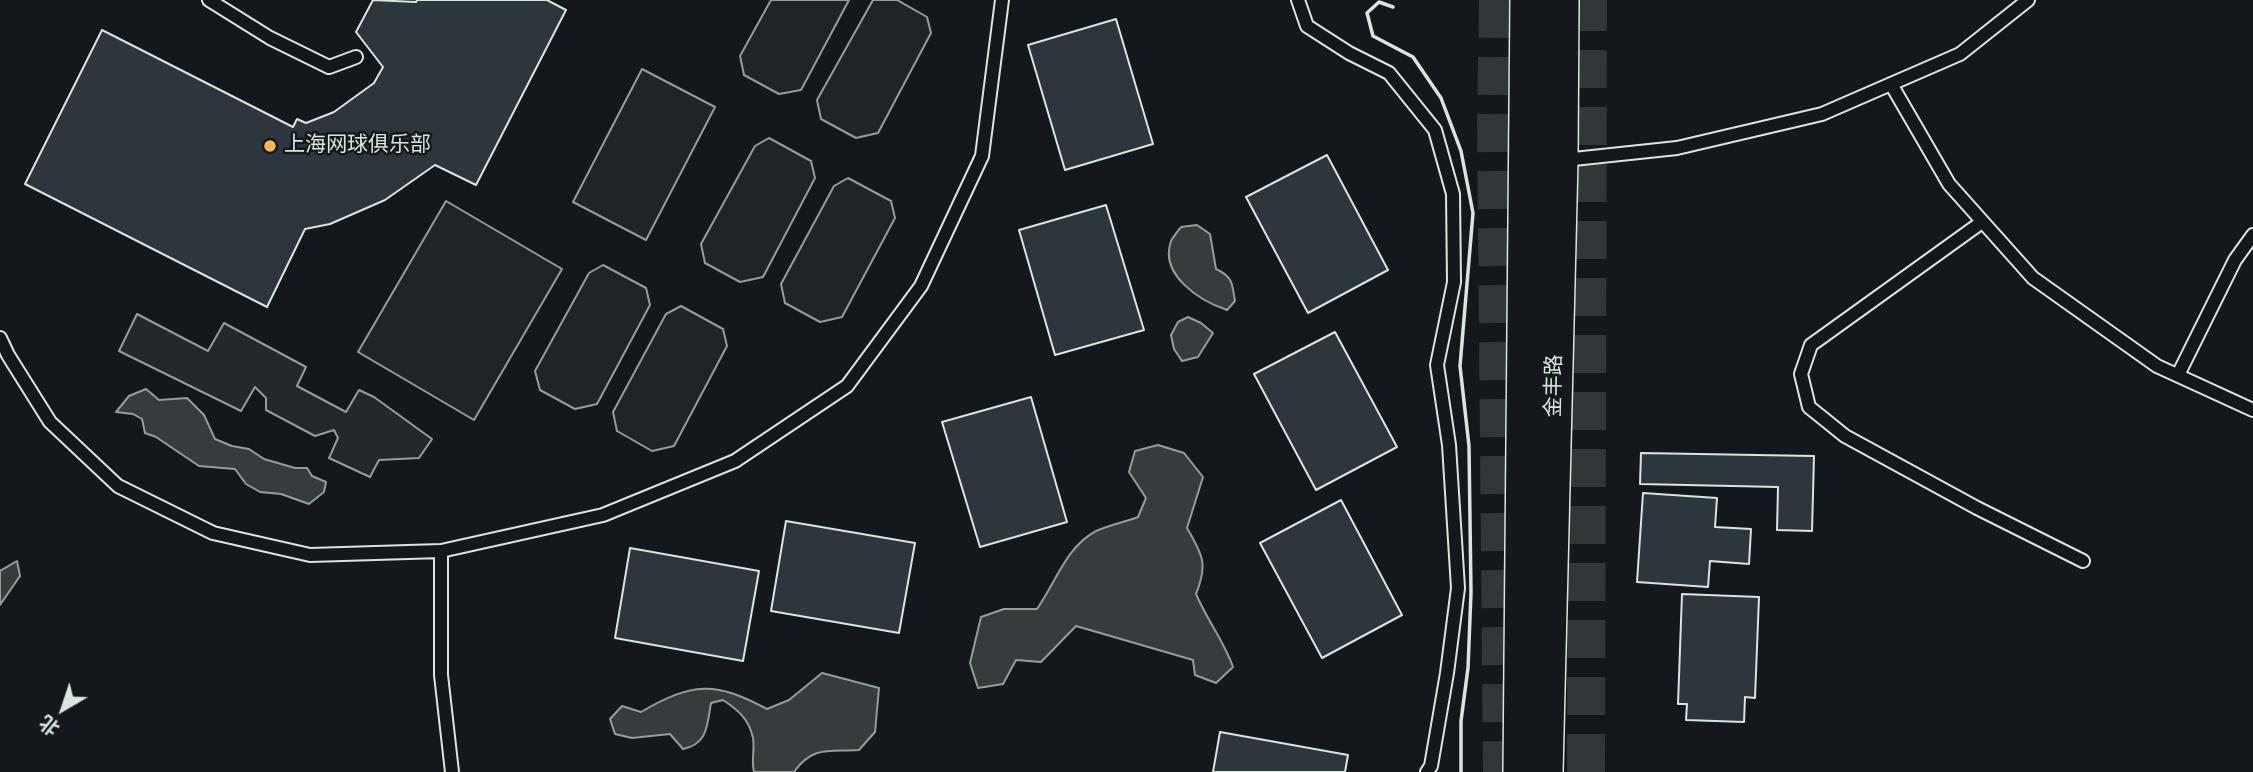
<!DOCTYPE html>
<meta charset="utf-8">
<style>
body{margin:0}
#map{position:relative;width:2253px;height:772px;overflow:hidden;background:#14181c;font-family:"Roboto Condensed","Noto Sans SC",sans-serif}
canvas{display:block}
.north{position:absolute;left:28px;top:674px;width:70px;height:70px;-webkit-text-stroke:5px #14181c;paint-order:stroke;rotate:219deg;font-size:19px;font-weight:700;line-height:28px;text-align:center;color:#d8e6dc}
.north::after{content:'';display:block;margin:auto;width:24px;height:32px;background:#d8e6dc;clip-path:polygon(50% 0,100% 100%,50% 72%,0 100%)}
</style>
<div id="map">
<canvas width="2253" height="772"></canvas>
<div class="north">北</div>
</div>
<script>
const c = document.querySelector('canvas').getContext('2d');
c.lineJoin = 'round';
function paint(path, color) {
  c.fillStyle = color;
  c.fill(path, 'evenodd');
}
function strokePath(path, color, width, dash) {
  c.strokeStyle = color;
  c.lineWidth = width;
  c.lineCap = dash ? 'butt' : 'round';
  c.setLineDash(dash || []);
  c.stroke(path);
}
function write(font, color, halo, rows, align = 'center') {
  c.font = font + ' "Roboto Condensed","Noto Sans SC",sans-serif';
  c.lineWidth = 5;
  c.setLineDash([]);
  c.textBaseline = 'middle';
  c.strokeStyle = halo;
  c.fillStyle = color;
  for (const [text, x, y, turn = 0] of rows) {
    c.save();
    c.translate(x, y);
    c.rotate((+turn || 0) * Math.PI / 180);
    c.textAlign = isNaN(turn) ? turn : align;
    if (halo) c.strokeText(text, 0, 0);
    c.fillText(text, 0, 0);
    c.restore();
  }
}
const green = new Path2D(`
 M771,0H849L801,90L779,94L744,75L740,56Z
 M873,0H897L927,17L931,33L878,133L856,138L821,119L817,100Z
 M642,69L715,107L646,240L573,202Z
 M769,138L811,161L815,178L763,277L740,282L705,263L701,244L755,146Z
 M848,178L891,201L895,218L842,317L820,322L785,303L781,284L834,186Z
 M446,201L562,269L474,420L358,352Z
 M603,265L646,288L650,305L597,404L575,409L540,390L535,371L589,273Z
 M681,306L723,329L727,346L674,446L652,451L617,431L613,412L666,314Z`);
paint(green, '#202428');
strokePath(green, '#939e99', 2);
const parking = new Path2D(`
 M137,314L208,351L224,323L306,367L297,386L346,412L359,390L374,397L432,439L419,458L379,460L370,477L329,458L338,438L334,430L315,436L266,410V398L255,387L241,411L119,351Z`);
paint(parking, '#24282b');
strokePath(parking, '#939e99', 2);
const water = new Path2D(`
 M1197,225L1210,234L1216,269C1233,277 1232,283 1235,301L1227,310C1200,301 1159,275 1171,241C1173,237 1178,231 1181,227Z
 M1188,317L1201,323L1213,333L1198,357L1182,361L1174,349L1171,335L1178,322Z
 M146,389L159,400L187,398L204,415L215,439L232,446L249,449L264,459L295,468H307L312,476L326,482L324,492L309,504L281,494L260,492L246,484L235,469L199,466L156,437L145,433L142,419L133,414L116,412L129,396Z
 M1158,445L1184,453L1203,477L1187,528C1203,555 1208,565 1196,594C1207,620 1224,641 1233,667L1216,683L1195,675L1193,660L1076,626L1041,662L1016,660L1003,684L978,688L970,663L981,617L1004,609H1037C1056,582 1066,547 1096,531C1109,525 1125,522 1138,517L1146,498L1129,472L1135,451Z
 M17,561L20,576L0,605V571Z
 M822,673L879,688L875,732L859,750C830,752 813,745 794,772H754C751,760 755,750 753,738C749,719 738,710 723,700L711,703C707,725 708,744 683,749L670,734L632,738L615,734L610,719L622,706L641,712C693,682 715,681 767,709L789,700Z`);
paint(water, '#363b3e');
strokePath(water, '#939e99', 2);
const building = new Path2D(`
 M373,0L416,2L417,0H547L566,10L476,185L435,165L385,200L330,224L305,229L267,307L25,184L102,30L293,127L297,119L306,123L334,112L374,83L383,67L356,32Z
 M1116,19L1153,144L1065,170L1028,45Z
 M1327,155L1388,270L1308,313L1246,197Z
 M1106,205L1144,330L1055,355L1019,230Z
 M1335,332L1397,447L1316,490L1254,374Z
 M1031,397L1067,522L980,547L942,422Z
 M1641,453L1814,456L1812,531L1777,530L1778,487L1640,484Z
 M1643,493L1717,498L1715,527L1751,529L1749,564L1710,561L1708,587L1637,582Z
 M1341,500L1402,615L1322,658L1260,543Z
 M786,521L915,543L899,633L771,611Z
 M630,548L759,571L743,661L615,638Z
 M1682,594L1759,597L1755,698L1745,697L1744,722L1686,720L1687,704H1678Z
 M1220,732L1348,755L1345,772H1213Z`);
paint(building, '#2c363c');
strokePath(building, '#d8e6dc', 2);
strokePath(new Path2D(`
 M1498,0L1496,122L1502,772
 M1586,772L1588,0`), '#313739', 38, [38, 19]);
const lane = new Path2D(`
 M209,0L270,38L329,67L356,57
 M1298,0L1307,26L1349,53L1389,73L1435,130L1453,194L1454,282L1437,365L1449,445L1458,588L1447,673L1431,766L1427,772
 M1891,84L1949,184L2033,278L2157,366L2253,410
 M1564,160L1677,148L1822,114L1960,54L2028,0
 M1982,222L1811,345L1801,374L1809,407L1845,436L1977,508L2083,561
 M0,338L8,355L50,422L118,486L213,533L310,555L441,551
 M2178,375L2235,260L2253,235
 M452,772L441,675V551L603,515L735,461L847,386L921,286L982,156L1002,0`);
const secondary = new Path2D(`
 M1521,772L1528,0
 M1545,772L1560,160L1561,0`);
strokePath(lane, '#d8e6dc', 16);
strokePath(secondary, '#d8e6dc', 38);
strokePath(lane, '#14181c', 12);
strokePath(secondary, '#14181c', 35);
strokePath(new Path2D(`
 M1393,7L1379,2L1367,13L1373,36L1413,57L1441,98L1461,151L1473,213L1460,366L1469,446L1471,593L1468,668L1461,721V772`), '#d8e6dc', 3.5);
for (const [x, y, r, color] of [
 [270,146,7,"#ffb74d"]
]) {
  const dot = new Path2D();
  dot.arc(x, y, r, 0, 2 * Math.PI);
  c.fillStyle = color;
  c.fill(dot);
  strokePath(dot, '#14181c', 2.5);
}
write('21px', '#d8e6dc', '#14181c', [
 ["上海网球俱乐部",284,146]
], 'left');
write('21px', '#d8e6dc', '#14181c', [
 ["金丰路",1555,386,-89]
]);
</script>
